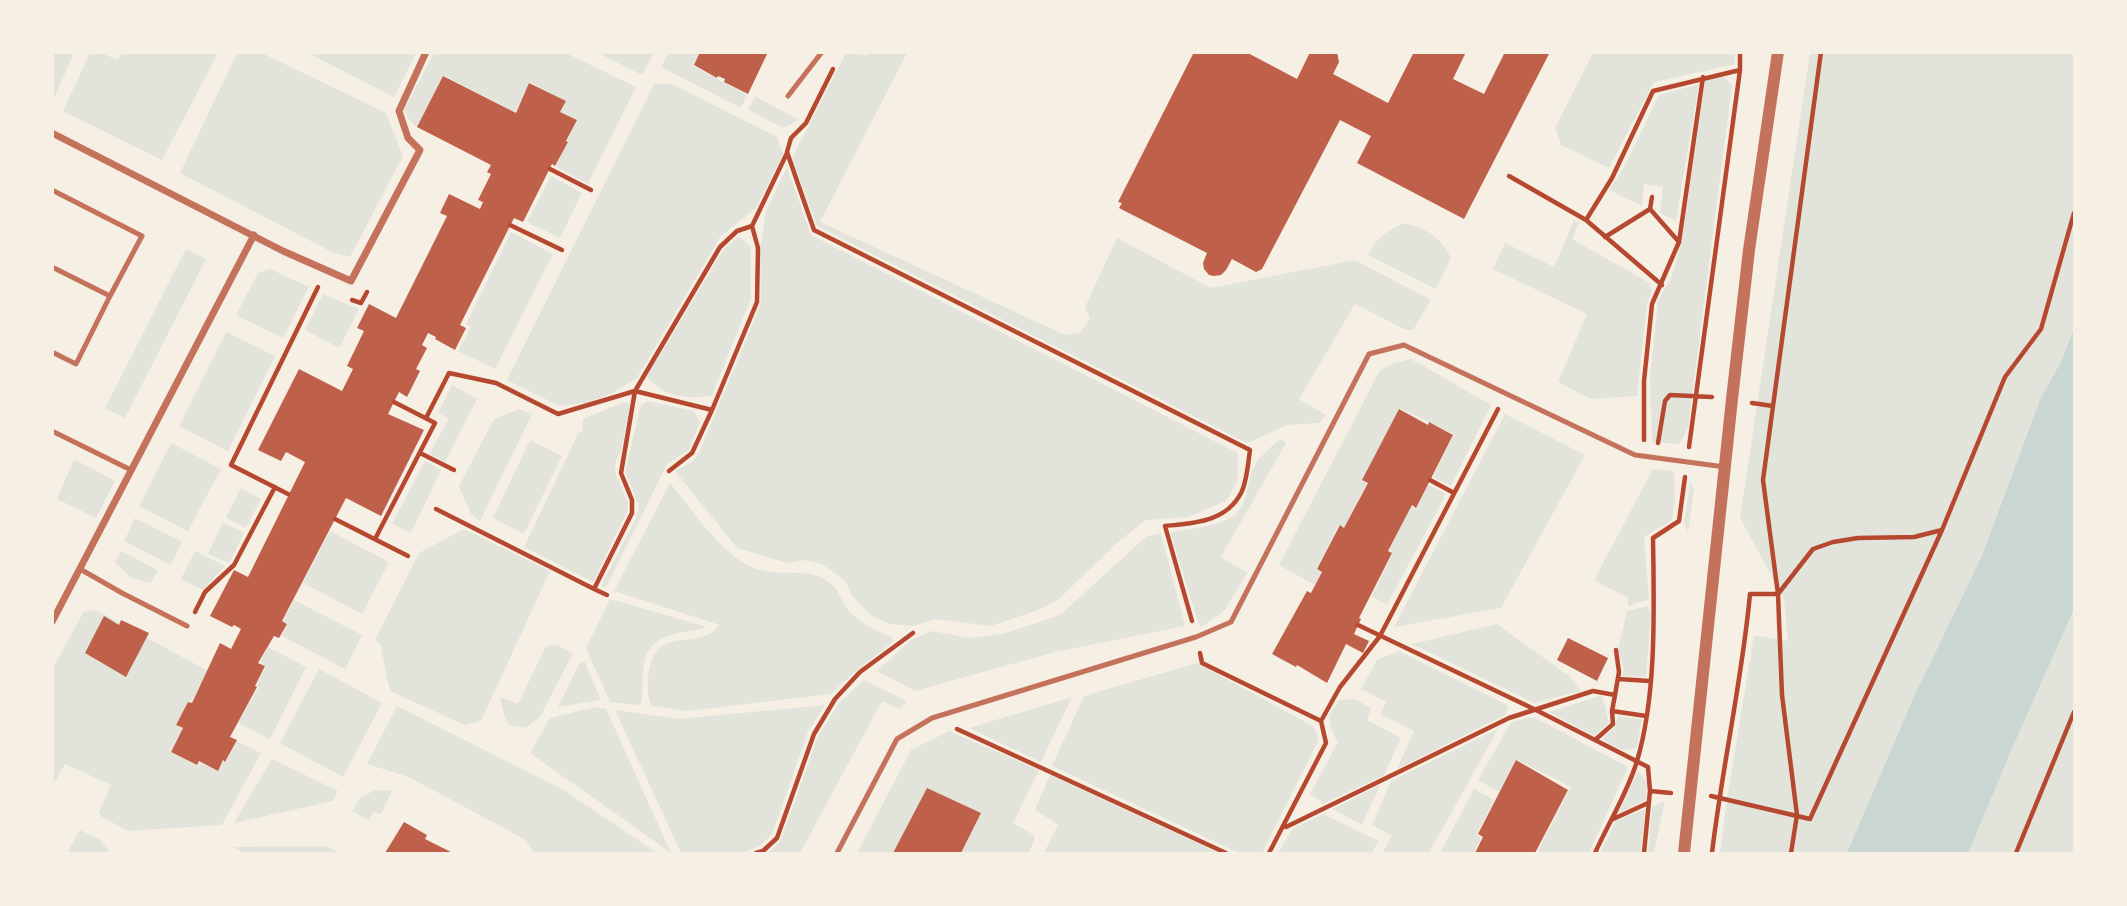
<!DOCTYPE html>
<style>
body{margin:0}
#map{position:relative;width:2127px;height:906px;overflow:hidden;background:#f6efe4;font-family:Karla,sans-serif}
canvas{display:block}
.frame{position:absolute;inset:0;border:54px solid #f6efe4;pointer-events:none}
</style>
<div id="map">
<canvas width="2127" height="906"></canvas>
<div class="frame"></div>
</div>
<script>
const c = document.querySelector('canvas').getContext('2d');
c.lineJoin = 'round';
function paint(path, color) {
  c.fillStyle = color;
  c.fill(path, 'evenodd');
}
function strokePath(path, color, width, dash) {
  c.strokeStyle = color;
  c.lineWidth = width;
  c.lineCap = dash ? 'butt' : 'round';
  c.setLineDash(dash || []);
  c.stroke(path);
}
paint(new Path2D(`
 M53,52L74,53L53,101L52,53Z
 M669,52L700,53L693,66L747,95L741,108L661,67Z
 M90,53H101L118,60L122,53H218L162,160L63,111Z
 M237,53H262L386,113L403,156L350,257L332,252L180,173Z
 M308,53H416L394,97Z
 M434,53H566L636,87L588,184L556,167L577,120L561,112L566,101L530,82L515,112L443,75L417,127L408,118L404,110Z
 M598,53H654L642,75Z
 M846,53H860L865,56L867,53H907L820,222L1065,335L1081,332L1090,318L1085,307L1117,238L1211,288L1355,260L1431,300L1413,330H1406L1355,304L1299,399L1326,415L1320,423L1287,425L1247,443L817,226L792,158Z
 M1593,53H1735V64L1654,82L1609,168L1561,145L1555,128Z
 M1810,53H2074V853H1720L1727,799L1754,635L1788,641L1784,599L1740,518Z
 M1723,76L1732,85L1688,428L1679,444L1652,442L1650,377L1658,300L1671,279L1682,240L1705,81Z
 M654,84H672L777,137L783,154L756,208L720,237L637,378L611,394L586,403L559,406L507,380Z
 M1699,84L1676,221L1660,213L1663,187L1644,184L1642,206L1609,190L1623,169L1659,95Z
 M755,96L799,120L783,128L748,110Z
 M787,167L811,235L1238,453L1237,482L1226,501L1188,517L1146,520L1119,541L1058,600L1041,609L991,626L935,619L913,626L890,624L872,616L852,596L846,582L822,564L803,560L787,563L737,548L675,471L693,461L700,450L761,304L760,251L766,211Z
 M551,176L582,193L560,238L527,222Z
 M1574,220L1579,223L1572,239L1648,282L1652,290L1647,303L1637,396L1591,399L1558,382L1587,314L1493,269L1505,243L1554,267Z
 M1404,223C1427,229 1440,236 1451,258L1436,289L1368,255C1375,239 1388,230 1404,223Z
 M511,232L553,254L495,369L458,351L471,327L466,324Z
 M739,236L751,247V298L712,396C688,399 663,398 647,376L724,249Z
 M186,249L206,259L125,418L105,408Z
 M270,269L309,287L283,338L236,315L258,273Z
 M323,294L359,309L339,348L305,330Z
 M226,332L275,356L228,451L179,426Z
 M1411,359L1491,405L1451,486L1433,477L1454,434L1399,408L1362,481L1367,483L1345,527L1339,525L1316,569L1322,573L1315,585L1279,565L1380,370L1394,363Z
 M452,385L477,399L445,462L429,454L449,419L438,413Z
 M647,401L694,411L700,422L689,450L667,464L606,588L601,586L636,518L639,506L625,471L641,405Z
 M624,402L629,404V410L621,451L616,460L615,472L628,502L627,512L593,582L524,547L579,432L582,433L583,419Z
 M519,409L532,414L480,521L471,514L459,486L494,419Z
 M1505,414L1585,455L1501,608L1394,627Z
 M1281,439L1286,443L1221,557L1247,573L1225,610L1200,628L1170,532C1190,529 1216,527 1233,516C1248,506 1246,486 1252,471C1258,457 1269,448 1281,439Z
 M530,440L562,456L524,534L493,518Z
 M171,443L221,469L188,531L139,506Z
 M74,459L115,481L96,518L57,499Z
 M425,461L441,470L411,533L392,524Z
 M1653,469L1674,471L1675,498L1672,520L1644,537L1649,599L1628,606V598L1594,580Z
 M670,483C692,509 724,559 757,569C780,577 804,567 826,580C838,587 840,599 848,610C856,620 880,634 893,637V642L858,669L831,694L687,711L652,706C647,699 648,688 648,679C654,619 696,655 720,625L614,591Z
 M1690,483L1694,489L1688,532L1684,522Z
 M1428,485L1446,494L1387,605L1372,596L1393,553L1389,550L1411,507L1416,508Z
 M241,488L261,499L246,528L226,518Z
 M135,518L182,542L171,565L124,541Z
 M223,522L244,533L229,563L208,554Z
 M464,529L550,571L481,721L465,725L390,691L380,644L375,640L419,553Z
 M330,531L389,562L362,614L303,583Z
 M1161,533L1185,626L1055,652L915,691L877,671L911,640L932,631L970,638L1003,634L1060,615L1147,536Z
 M121,551L158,570L151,583L131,578L115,562Z
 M195,551L225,566L203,590L181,579Z
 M610,599L707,627C696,631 685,631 674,634C637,643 644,672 642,702L638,705L610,702L586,648Z
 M294,600L362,635L345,669L282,636L288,623L283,621Z
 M1648,606L1651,613L1646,677L1622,676L1624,669L1618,649L1627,611Z
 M92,610L100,612L208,671L191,702L188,701L176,725L182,729L170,752L197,766L200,763L218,771L223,762H226L237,741L261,753L222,825L128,831L102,817L99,812L111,785L65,764L53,785V668L83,613Z
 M1497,624L1569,676L1581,691L1534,703L1412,644Z
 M550,645H557L573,653L540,717L525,728L509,725L504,715L500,697L518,704L545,648Z
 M268,647L306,667L270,739L238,723L259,687L257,685L266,666L260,662Z
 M1399,651L1509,706L1505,715L1397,769L1414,731L1380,714L1386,702L1361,689L1377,660Z
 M585,662L601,700L558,707L579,664Z
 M1197,663L1313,726L1319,739L1262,853H1239L1052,766L1084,696Z
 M319,669L382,703L343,777L280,743Z
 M864,680L907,701L900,709L882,701L800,853H763L771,851L781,840L818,736L840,702Z
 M1602,695L1609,723L1594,736L1549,712Z
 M1072,697L1041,762L969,728Z
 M1355,699L1371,708L1367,720L1401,738L1384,775L1323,804L1310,794L1338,742L1331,729L1329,715L1339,700Z
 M825,705L808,732L772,834L760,846L741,853H681L615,710L679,719Z
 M397,706L562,789L657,853H534L526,840L409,777L367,764Z
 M596,707L606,709L671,853L530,753L550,718Z
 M1618,716L1642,719L1637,747C1625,755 1613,745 1602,739L1614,728Z
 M1534,717L1628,767L1589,853H1537L1571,787L1516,759L1499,792L1478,780L1511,722Z
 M1498,729L1429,853H1382L1392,836L1372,825L1391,781Z
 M949,731L1039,770L1013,823L1034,835V842L1028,853H961L981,813L927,788L893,853H857L911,750Z
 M272,759L338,791L333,801L234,823Z
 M1638,771L1647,781L1646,800L1619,813Z
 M1050,775L1219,853H1044L1058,825L1035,810Z
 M1380,785L1362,825L1333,809Z
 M1474,789L1494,800L1476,835L1481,838L1473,853H1440Z
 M375,790L392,791L381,814L374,812L369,820L352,811L360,798Z
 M1665,801L1654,853H1648L1652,807Z
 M1645,809L1641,853H1600L1616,821Z
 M1323,814L1379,841L1371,853H1278L1292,829Z
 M80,830L99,839L111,853H74L68,851Z
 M325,846L340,853H245L233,847Z`), '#e2e4dc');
paint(new Path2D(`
 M2074,328V609L2013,746L1968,853H1847L1913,699L1982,556L2040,400L2062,360Z`), '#c9d6d2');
paint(new Path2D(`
 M700,52H768L748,94L724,82L725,79L718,76L717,78L694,65Z
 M1194,52H1246L1297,79L1310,52H1337L1339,62L1333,74L1388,103L1414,52H1466L1453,79L1484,94L1505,52H1550L1464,219L1357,163L1371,136L1340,120L1262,269L1256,272L1232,259L1226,270L1221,275L1214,276L1209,275L1204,269L1203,263L1207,253L1119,208L1122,203L1118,202Z
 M443,76L516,113L529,83L566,101L560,112L577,120L566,141L568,142L555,166L552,164L523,222L514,218L460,325L466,328L455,350L435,339L436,337L428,333L422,345L427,348L416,369L420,371L407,397L399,392L388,414L424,430L381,516L346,498L282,621L287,624L279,638L274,636L258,663L265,666L255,686L257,687L230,737L237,740L225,762L223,760L218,771L199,761L197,765L171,752L183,728L176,725L188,702L192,703L220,643L231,649L241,629L234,625L232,627L210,616L234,570L248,577L305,462L286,452L281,461L258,450L299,369L342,391L353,369L347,366L364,331L357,328L369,304L396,318L447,216L440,213L449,194L480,209L483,202L478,200L491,174L487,172L491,165L417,127Z
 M1399,409L1428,425L1429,422L1453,435L1416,508L1412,505L1388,551L1392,553L1359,618L1361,619L1354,634L1369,641L1363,653L1346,644L1327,683L1297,665L1296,667L1272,654L1307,591L1311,593L1322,572L1317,569L1340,525L1344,528L1368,483L1362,480Z
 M104,616L119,625L121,620L149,633L126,677L85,653Z
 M1568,638L1608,658L1597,681L1557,660Z
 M1516,760L1568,790L1535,853H1475L1483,837L1478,834Z
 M927,788L981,813L961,853H893Z
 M404,822L427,835L425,839L453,853H385Z`), '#bf614a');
strokePath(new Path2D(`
 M833,69L806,123L791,138L787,152L814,230L1250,450C1248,463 1247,482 1241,493C1226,522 1194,523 1165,526L1192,621
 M550,169L591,190
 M1509,176L1586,220
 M1650,209L1679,242
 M510,225L562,250
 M1605,237L1650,209L1652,197
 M1662,285L1586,220L1612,178L1653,91L1740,70
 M352,300L361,303L367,292
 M1752,403L1773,406
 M712,410L757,302L758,248L752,226L787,153
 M426,418L449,373L496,383L558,414L635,391L720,247L737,231L752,226
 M1644,440V381L1652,304L1679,242L1703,77
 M1658,443L1665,401L1670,395L1712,397
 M1689,447L1740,70V52
 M420,453L454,470
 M1430,480L1454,493
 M288,494L231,465L318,287
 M436,509L594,589
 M335,519L408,556
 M375,539L435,423L394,402
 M607,595L594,589L632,513V500L621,473L635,391L712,410L692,453L669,471
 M195,612L205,592L234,565L275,487
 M1358,625L1536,710L1648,767L1650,791L1671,793
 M1200,653L1202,663L1321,721
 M1618,679L1650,681
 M1615,695L1612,711L1646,716
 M957,729L1226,853
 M1595,740L1613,724L1612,711
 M1711,796L1810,819L1942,530L2005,377L2041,329L2074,213
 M1611,820L1648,803
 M1286,827L1509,718L1593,691L1615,695L1619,672L1616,650
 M756,853L763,851L777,838L814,734L835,699L860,672L913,633
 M1269,853L1326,743L1321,721L1340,687L1380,636L1498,409
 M1595,853C1608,824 1628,792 1637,761C1657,694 1654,607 1653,538L1679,521L1685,477
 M1644,853L1650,791
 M1712,853C1722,767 1742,681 1750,594H1778L1813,549L1833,542L1858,538L1914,537L1942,530
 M1791,853L1797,815L1782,695L1778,594L1763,480L1821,52
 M2016,853L2074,712`), '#b5482f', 4.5);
strokePath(new Path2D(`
 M788,96L822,52
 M52,190L142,236L110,296L52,267
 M52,352L76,364L110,296
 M52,431L131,470
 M80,569L122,593L187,626
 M837,853L897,739L932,718L1196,637L1231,622L1369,354L1404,345L1635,455L1725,467`), '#c5725c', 5);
strokePath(new Path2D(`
 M52,133L283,251L351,281L420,150L408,138L399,111L426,52
 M52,622L254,235`), '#c5725c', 7);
strokePath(new Path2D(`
 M1684,853L1732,399L1749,250L1778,52`), '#c5725c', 12);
</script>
